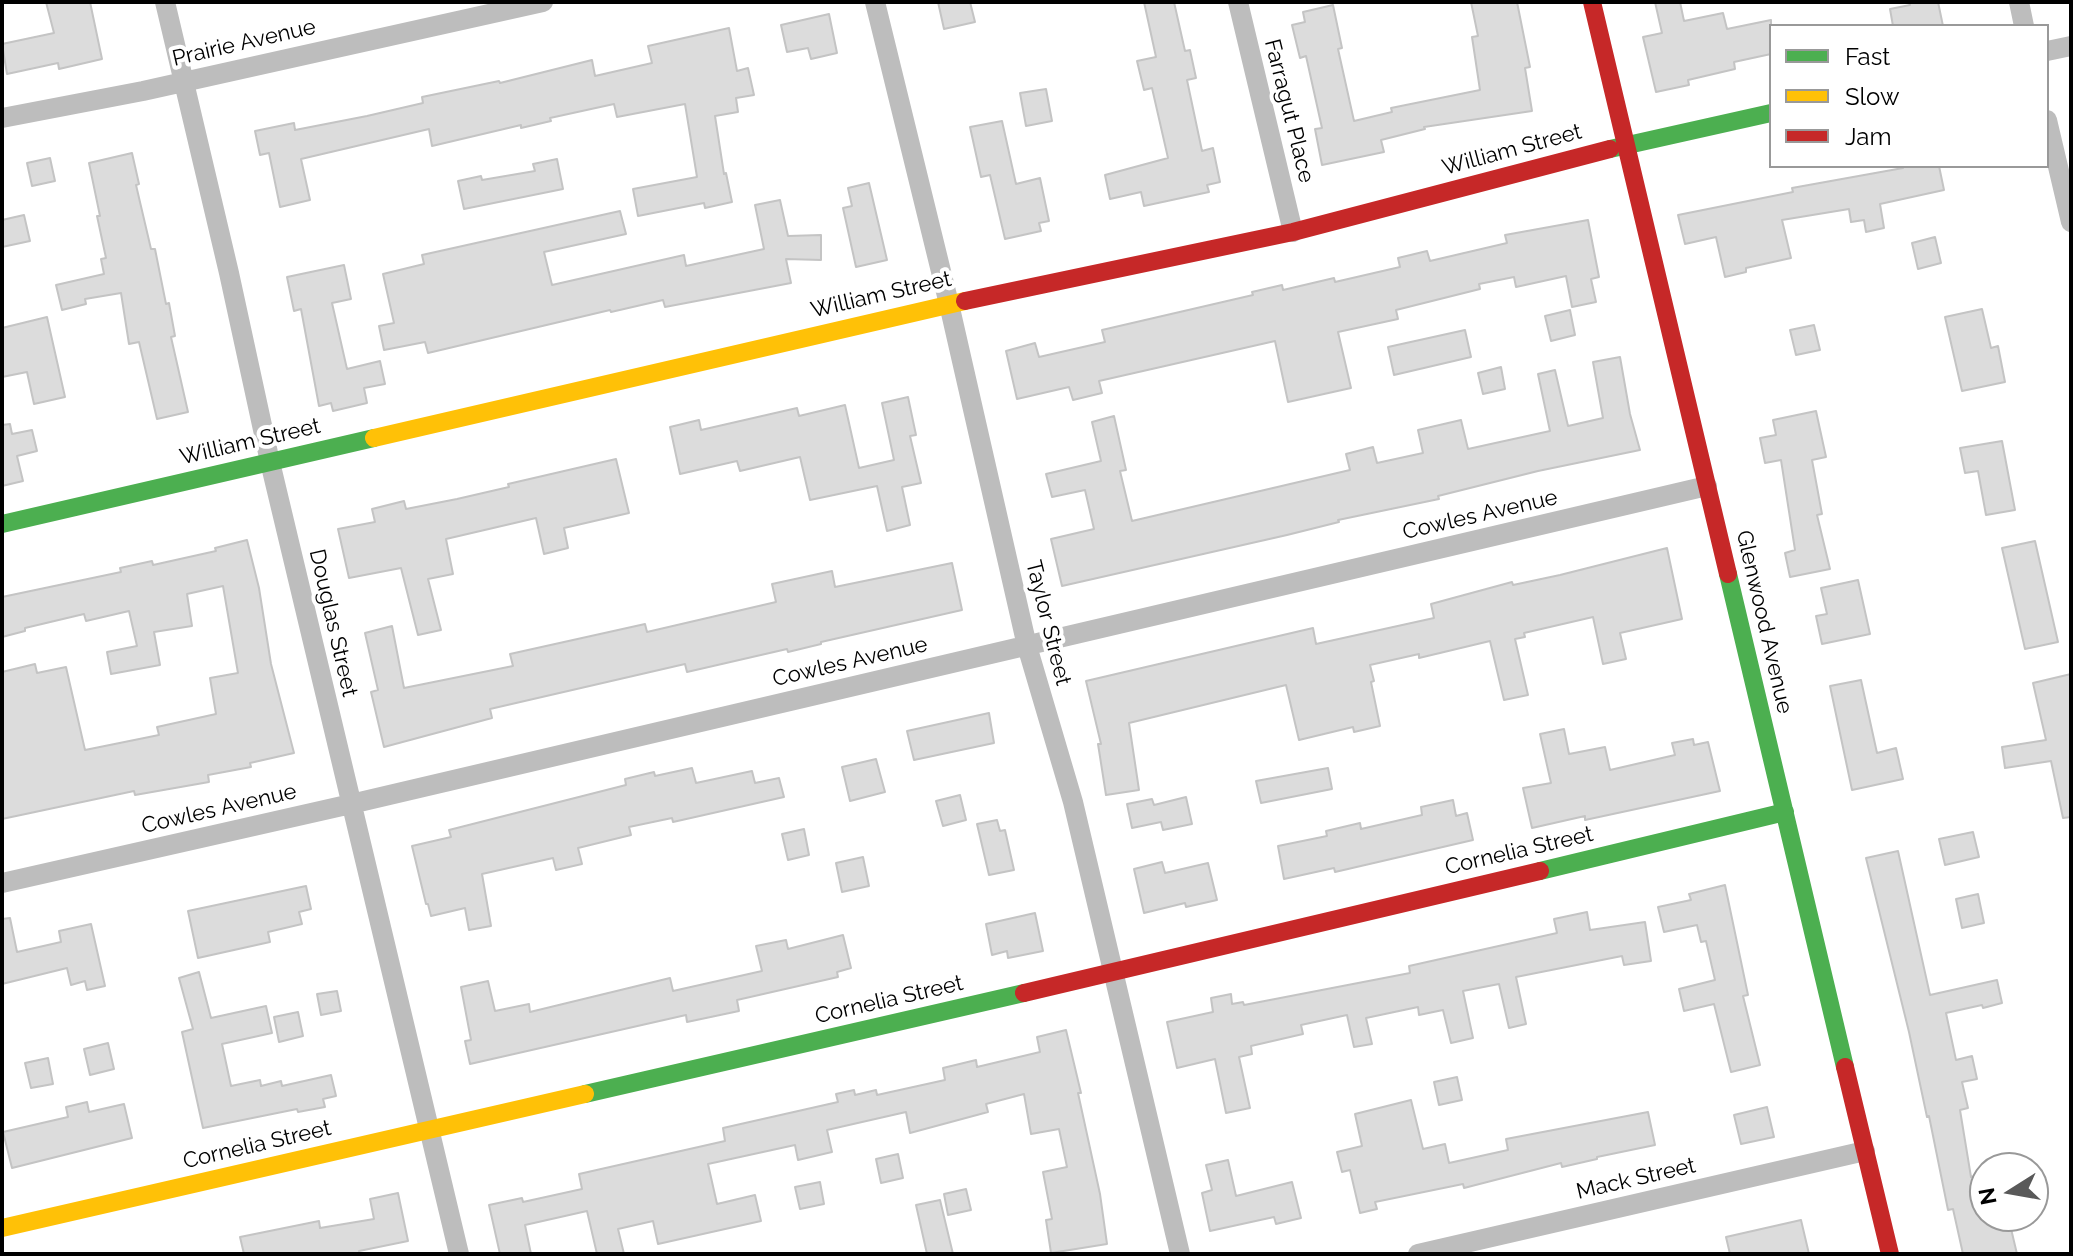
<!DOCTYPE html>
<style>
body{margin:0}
#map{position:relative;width:2073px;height:1256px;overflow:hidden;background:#fff;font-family:Raleway,sans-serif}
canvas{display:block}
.frame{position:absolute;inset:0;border:4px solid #000;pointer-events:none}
.legend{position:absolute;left:1769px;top:24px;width:280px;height:144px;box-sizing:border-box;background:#fff;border:2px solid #999;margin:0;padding:10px 14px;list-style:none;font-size:24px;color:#000}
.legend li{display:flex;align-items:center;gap:16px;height:40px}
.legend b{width:40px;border:2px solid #999}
.north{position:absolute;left:1969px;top:1152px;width:80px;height:80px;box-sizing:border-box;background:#fff;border:2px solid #999;border-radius:50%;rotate:259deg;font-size:22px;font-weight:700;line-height:32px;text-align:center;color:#000}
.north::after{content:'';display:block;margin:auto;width:28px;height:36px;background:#595959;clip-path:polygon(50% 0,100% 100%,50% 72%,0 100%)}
</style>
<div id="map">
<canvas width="2073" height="1256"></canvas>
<div class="frame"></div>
<ul class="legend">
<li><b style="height:10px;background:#4caf50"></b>Fast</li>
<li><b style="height:10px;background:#ffc107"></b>Slow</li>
<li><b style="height:10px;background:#c62828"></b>Jam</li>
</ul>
<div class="north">N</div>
</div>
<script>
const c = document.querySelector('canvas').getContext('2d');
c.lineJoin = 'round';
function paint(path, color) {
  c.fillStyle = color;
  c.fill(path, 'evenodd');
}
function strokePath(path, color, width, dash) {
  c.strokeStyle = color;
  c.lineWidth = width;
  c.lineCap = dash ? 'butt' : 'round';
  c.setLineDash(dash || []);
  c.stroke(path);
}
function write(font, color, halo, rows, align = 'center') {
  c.font = font + ' Raleway,sans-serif';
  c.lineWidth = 8;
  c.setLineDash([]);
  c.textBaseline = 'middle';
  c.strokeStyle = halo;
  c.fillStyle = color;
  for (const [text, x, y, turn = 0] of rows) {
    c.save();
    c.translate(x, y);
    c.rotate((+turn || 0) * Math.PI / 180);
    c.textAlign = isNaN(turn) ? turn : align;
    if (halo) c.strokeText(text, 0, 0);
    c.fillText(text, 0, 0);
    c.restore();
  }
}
const building = new Path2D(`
 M46,2H90L102,59L59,69L58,63L7,74L2,44L54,33Z
 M938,2H970L975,22L944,29Z
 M1144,2H1174L1185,51L1190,50L1196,78L1187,80L1202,151L1213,148L1220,182L1207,185L1209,192L1144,206L1141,192L1110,199L1105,175L1168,158L1152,88L1144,90L1137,61L1156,57Z
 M1471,2H1517L1530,67L1525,68L1532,111L1424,127L1425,129L1381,140L1384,152L1322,165L1315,129L1322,128L1306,56L1300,58L1292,25L1305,22L1303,12L1333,5L1342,48L1338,49L1354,121L1392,112L1391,108L1480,90L1472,37L1478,36Z
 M1655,2H1680L1684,21L1723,13L1727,29L1771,20V54L1734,62L1735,69L1688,80L1689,85L1656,92L1643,37L1662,33Z
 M1909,2H1938L1943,26H1893L1890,9L1910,5Z
 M829,14L837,53L811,59L808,48L787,52L781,25Z
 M729,28L737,71L748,68L754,95L736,98L738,112L715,116L724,174L726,173L732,202L705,208L704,203L638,216L633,189L697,177L685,104L617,117L614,104L550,118L551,121L521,128V125L432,146L429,129L301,159L310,200L280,207L269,153L260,155L255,131L294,123L295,130L367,116L423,103L422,97L499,81L500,83L592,60L595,76L652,63L648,46Z
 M1046,89L1052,121L1026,126L1020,93Z
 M1002,121L1016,184L1040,178L1049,221L1039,223L1041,231L1005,239L990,175L981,177L970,127Z
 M132,153L139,184L136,185L151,249H155L166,304L169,303L175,336L171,337L188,412L157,419L139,342L129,344L121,293L85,299L86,304L62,310L56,285L104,274L101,259L106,258L97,216H100L89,163Z
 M50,158L55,181L32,186L27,163Z
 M557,159L563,189L464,209L458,181L481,176L482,180L535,171L533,164Z
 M1903,166H1939L1944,190L1880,204L1884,228L1866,232L1864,220L1851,222L1849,209L1782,220L1791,258L1746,268V272L1725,277L1716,237L1685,244L1678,215L1793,192L1792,188L1903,168Z
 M869,183L887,260L856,267L843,208L852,206L848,188Z
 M780,200L788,236L821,235V260L786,259L791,283L665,307L663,300L611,312L610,310L428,353L425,342L384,350L379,326L394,323L383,274L424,264L422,255L620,211L626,234L544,252L552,285L684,255L686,266L764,249L755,205Z
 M24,215L30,241L2,247V220Z
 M1588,220L1599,277L1591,279L1596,302L1572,307L1566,276L1516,287L1514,277L1479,284L1480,289L1396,310L1398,319L1338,332L1351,388L1288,402L1275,341L1099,381L1102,393L1073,400L1069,387L1017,399L1006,351L1035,343L1039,357L1105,342L1102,330L1253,295L1252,292L1282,285L1283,290L1334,278L1335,282L1400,267L1398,258L1427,251L1430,261L1507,243L1505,235Z
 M1935,237L1941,263L1918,269L1912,243Z
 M344,265L351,299L332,303L347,369L380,361L385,384L364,388L367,403L333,411L331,403L319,406L301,309L294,311L287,277Z
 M1982,309L1991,348L1998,346L2005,382L1962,391L1945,317Z
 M1570,310L1575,335L1551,341L1545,316Z
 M47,317L65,397L34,404L27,372L2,377V328Z
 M1814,325L1820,350L1796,355L1790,330Z
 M1465,330L1471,357L1394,375L1388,347Z
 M1620,357L1630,414L1640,450L1538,471L1438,496L1439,499L1338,520L1339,522L1287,535L1062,586L1051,539L1094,529L1085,490L1052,497L1046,474L1101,461L1092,422L1114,416L1126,470L1120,471L1132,521L1350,470L1346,454L1373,447L1377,463L1423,453L1418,430L1461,420L1468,449L1550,431L1538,374L1555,370L1568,426L1603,418L1593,362Z
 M1501,367L1505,389L1483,394L1478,373Z
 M908,397L916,435L910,436L921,483L902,487L910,525L887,531L877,486L810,500L800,457L740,471L737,461L680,474L670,427L699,420L701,430L797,408L799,416L845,405L859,468L894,460L882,403Z
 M1816,411L1826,457L1812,460L1822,514L1817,515L1830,569L1790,577L1785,553L1795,550L1781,460L1765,463L1760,438L1776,435L1773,420Z
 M10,424L12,434L32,430L37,451L17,456L23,481L2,486V425Z
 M2002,441L2015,510L1986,515L1978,471L1965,473L1960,448Z
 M616,459L629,513L564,528L568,548L544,554L536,518L446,539L453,574L428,579L441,630L418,635L401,568L349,578L338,529L375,522L372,509L404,501L406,509L457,499L509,487L508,484Z
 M247,540L259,588L271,664L294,753L250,763L251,767L208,775L209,782L135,795L134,791L2,819V672L35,664L37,673L66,667L85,750L159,735L157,727L216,714L210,678L238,673L223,586L187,594L192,626L154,632L160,665L111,674L107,652L137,646L129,611L86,621L84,614L25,628V631L2,637V597L121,572L120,568L152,561L153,565L216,551L215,548Z
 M2035,541L2058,642L2025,649L2002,548Z
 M1667,548L1682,619L1620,633L1626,659L1603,664L1593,617L1524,633L1525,637L1515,639L1528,695L1504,700L1490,641L1419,658V654L1370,665L1374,681L1371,682L1380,726L1354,732L1353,727L1299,740L1286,685L1129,723L1139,790L1106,795L1098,744H1101L1086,681L1313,628L1316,644L1434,618L1431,604L1512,582L1513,585L1560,575Z
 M952,563L962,610L821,642V644L788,652L787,649L687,672L685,664L490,709L492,718L384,747L371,692L378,690L365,633L392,626L404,688L513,666L510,654L645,624L647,632L776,602L772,584L832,571L835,587Z
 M1858,580L1870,634L1822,644L1816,616L1827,614L1821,588Z
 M2071,674V817L2063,818L2051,761L2005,768L2002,747L2046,740L2033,683Z
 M1861,680L1877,753L1896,748L1903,779L1852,790L1830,686Z
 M989,713L994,743L914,760L907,731Z
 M1564,729L1569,754L1605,747L1610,770L1675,755L1672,743L1693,739L1694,745L1708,742L1720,791L1585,820V816L1532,828L1523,788L1551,783L1540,734Z
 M876,759L885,792L850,801L842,767Z
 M692,768L696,783L752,771L755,783L779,778L784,797L673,822L672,818L629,827L631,835L578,848L582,864L556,870L553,858L482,874L491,926L469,930L465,908L431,916L428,904H426L412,846L451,837L449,830L626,785L625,779L654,772L655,776Z
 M1328,768L1332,789L1261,803L1256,781Z
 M960,795L966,820L943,826L936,801Z
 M1186,797L1192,824L1163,830L1161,822L1132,828L1127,804L1152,799L1154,805Z
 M1453,800L1456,816L1467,813L1473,840L1335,872L1334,868L1284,879L1278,846L1327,836L1326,831L1360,823L1361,829L1422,815L1421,807Z
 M997,820L1000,831L1005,830L1014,870L989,875L977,824Z
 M804,829L809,855L788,860L782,834Z
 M1973,832L1979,857L1945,865L1939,839Z
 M1898,851L1930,995L1997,980L2002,1003L1983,1008L1982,1005L1946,1013L1956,1060L1972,1056L1977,1079L1962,1082L1968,1108L1960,1110L1971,1177L1985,1174V1216H2008L2017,1254H1963L1953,1209L1948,1210L1929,1116L1927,1117L1909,1032L1866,858Z
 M863,857L869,886L842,892L836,863Z
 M1162,862L1165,873L1208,863L1217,900L1186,907L1185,903L1144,913L1134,869Z
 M1725,885L1748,995L1743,996L1760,1065L1731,1072L1714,1004L1684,1011L1679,989L1715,980L1706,941L1701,942L1697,925L1664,932L1658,907L1691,900L1689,894Z
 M306,886L311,909L299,912L302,924L268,932L270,942L198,958L188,911Z
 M1978,894L1984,923L1962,928L1956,899Z
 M1587,912L1590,930L1645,922L1651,961L1624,965L1622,956L1516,977L1526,1024L1509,1028L1499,984L1463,991L1473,1038L1451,1043L1443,1010L1419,1015L1418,1007L1366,1018L1372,1044L1354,1047L1347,1015L1301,1025L1303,1034L1251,1046L1252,1054L1239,1057L1250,1108L1226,1113L1215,1059L1177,1068L1167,1022L1213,1012L1211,998L1231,994L1232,1004L1243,1002L1244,1005L1410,973L1409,966L1557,933L1554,919Z
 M1035,913L1043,951L1008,958L1007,951L992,955L986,924Z
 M10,918L17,952L61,942L59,931L91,924L105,986L87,990L85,981L71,985L67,968L2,984V919Z
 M843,935L851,968L837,972L838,977L737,1000L739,1011L687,1022L686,1015L470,1064L465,1041L471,1040L461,987L488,981L495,1011L529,1004L530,1012L670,978L673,991L762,971L756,946L786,940L788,949Z
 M199,972L211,1018L266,1006L272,1033L222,1044L231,1086L260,1080L261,1086L281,1081L282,1086L331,1075L336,1096L323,1099L325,1107L298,1112L297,1109L203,1128L182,1032L193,1029L179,978Z
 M337,991L341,1011L321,1015L317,994Z
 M298,1012L303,1036L279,1042L274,1017Z
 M1066,1030L1081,1093H1078L1100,1194L1107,1244L1051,1253L1046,1220L1052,1219L1043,1172L1067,1167L1059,1129L1031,1134L1024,1094L986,1104L988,1112L910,1133L906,1112L827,1130L832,1152L798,1160L795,1145L708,1164L717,1204L755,1195L761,1221L658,1244L653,1221L618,1229L624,1254H597L587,1211L525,1225L531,1254H500L489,1205L522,1198L523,1202L582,1189L579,1174L725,1141L723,1128L838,1102L836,1094L854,1090L855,1095L876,1090L877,1095L945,1080L943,1068L976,1060L977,1067L1040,1052L1037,1037Z
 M108,1043L114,1069L90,1075L84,1049Z
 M48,1058L53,1084L31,1088L25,1063Z
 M1457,1077L1462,1100L1439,1105L1434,1082Z
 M1411,1100L1423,1149L1445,1144L1449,1163L1508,1150L1506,1139L1648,1112L1655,1145L1597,1157V1159L1562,1167L1561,1163L1464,1188L1463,1184L1375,1202L1377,1209L1360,1213L1350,1170L1342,1172L1337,1152L1362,1146L1355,1114Z
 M87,1102L89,1112L124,1104L132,1138L12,1168L3,1132L68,1117L66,1107Z
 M1767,1107L1774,1137L1741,1144L1734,1115Z
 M898,1154L903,1178L881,1183L876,1159Z
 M1228,1160L1236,1196L1292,1182L1301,1218L1276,1224L1274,1217L1210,1231L1202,1193L1212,1190L1206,1165Z
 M820,1182L824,1204L800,1209L795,1187Z
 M966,1189L971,1210L948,1215L944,1194Z
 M398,1193L408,1241L359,1251L360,1254H244L240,1237L319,1221L320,1228L374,1219L370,1199Z
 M940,1200L953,1254H927L916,1205Z
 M1801,1220L1809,1254H1730L1726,1237Z`);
paint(building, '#dcdcdc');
strokePath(building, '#c4c4c4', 2);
strokePath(new Path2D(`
 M165,2L229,273L270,462L459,1254
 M875,2L949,304L1027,646L1073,802L1180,1254
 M1238,2L1293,232
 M2019,2L2024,26
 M2047,51L2071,46
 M2,118L143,91L543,2
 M2047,120L2071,222
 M2,883L351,804L1707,486
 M1418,1254L1865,1151`), '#bdbdbd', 20);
strokePath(new Path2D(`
 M1610,149L1771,113
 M2,524L374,438
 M1728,574L1845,1067
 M1540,871L1785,812
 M585,1094L1024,993`), '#4caf50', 18);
strokePath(new Path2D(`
 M374,438L965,301
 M2,1228L585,1094`), '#ffc107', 18);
strokePath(new Path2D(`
 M1592,2L1728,574
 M965,301L1293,232L1610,149
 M1024,993L1540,871
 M1845,1067L1890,1254`), '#c62828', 18);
write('22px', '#000', '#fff', [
 ["Prairie Avenue",244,43,-13],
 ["Farragut Place",1289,111,76],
 ["William Street",1512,150,-15],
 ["William Street",881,295,-13],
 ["William Street",250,442,-13],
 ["Cowles Avenue",1480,515,-13],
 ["Glenwood Avenue",1764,622,77],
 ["Douglas Street",333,623,77],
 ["Taylor Street",1048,623,76],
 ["Cowles Avenue",850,662,-13],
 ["Cowles Avenue",219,809,-13],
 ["Cornelia Street",1519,851,-13],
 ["Cornelia Street",889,1000,-13],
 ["Cornelia Street",257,1145,-13],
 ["Mack Street",1636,1179,-13]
]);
</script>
